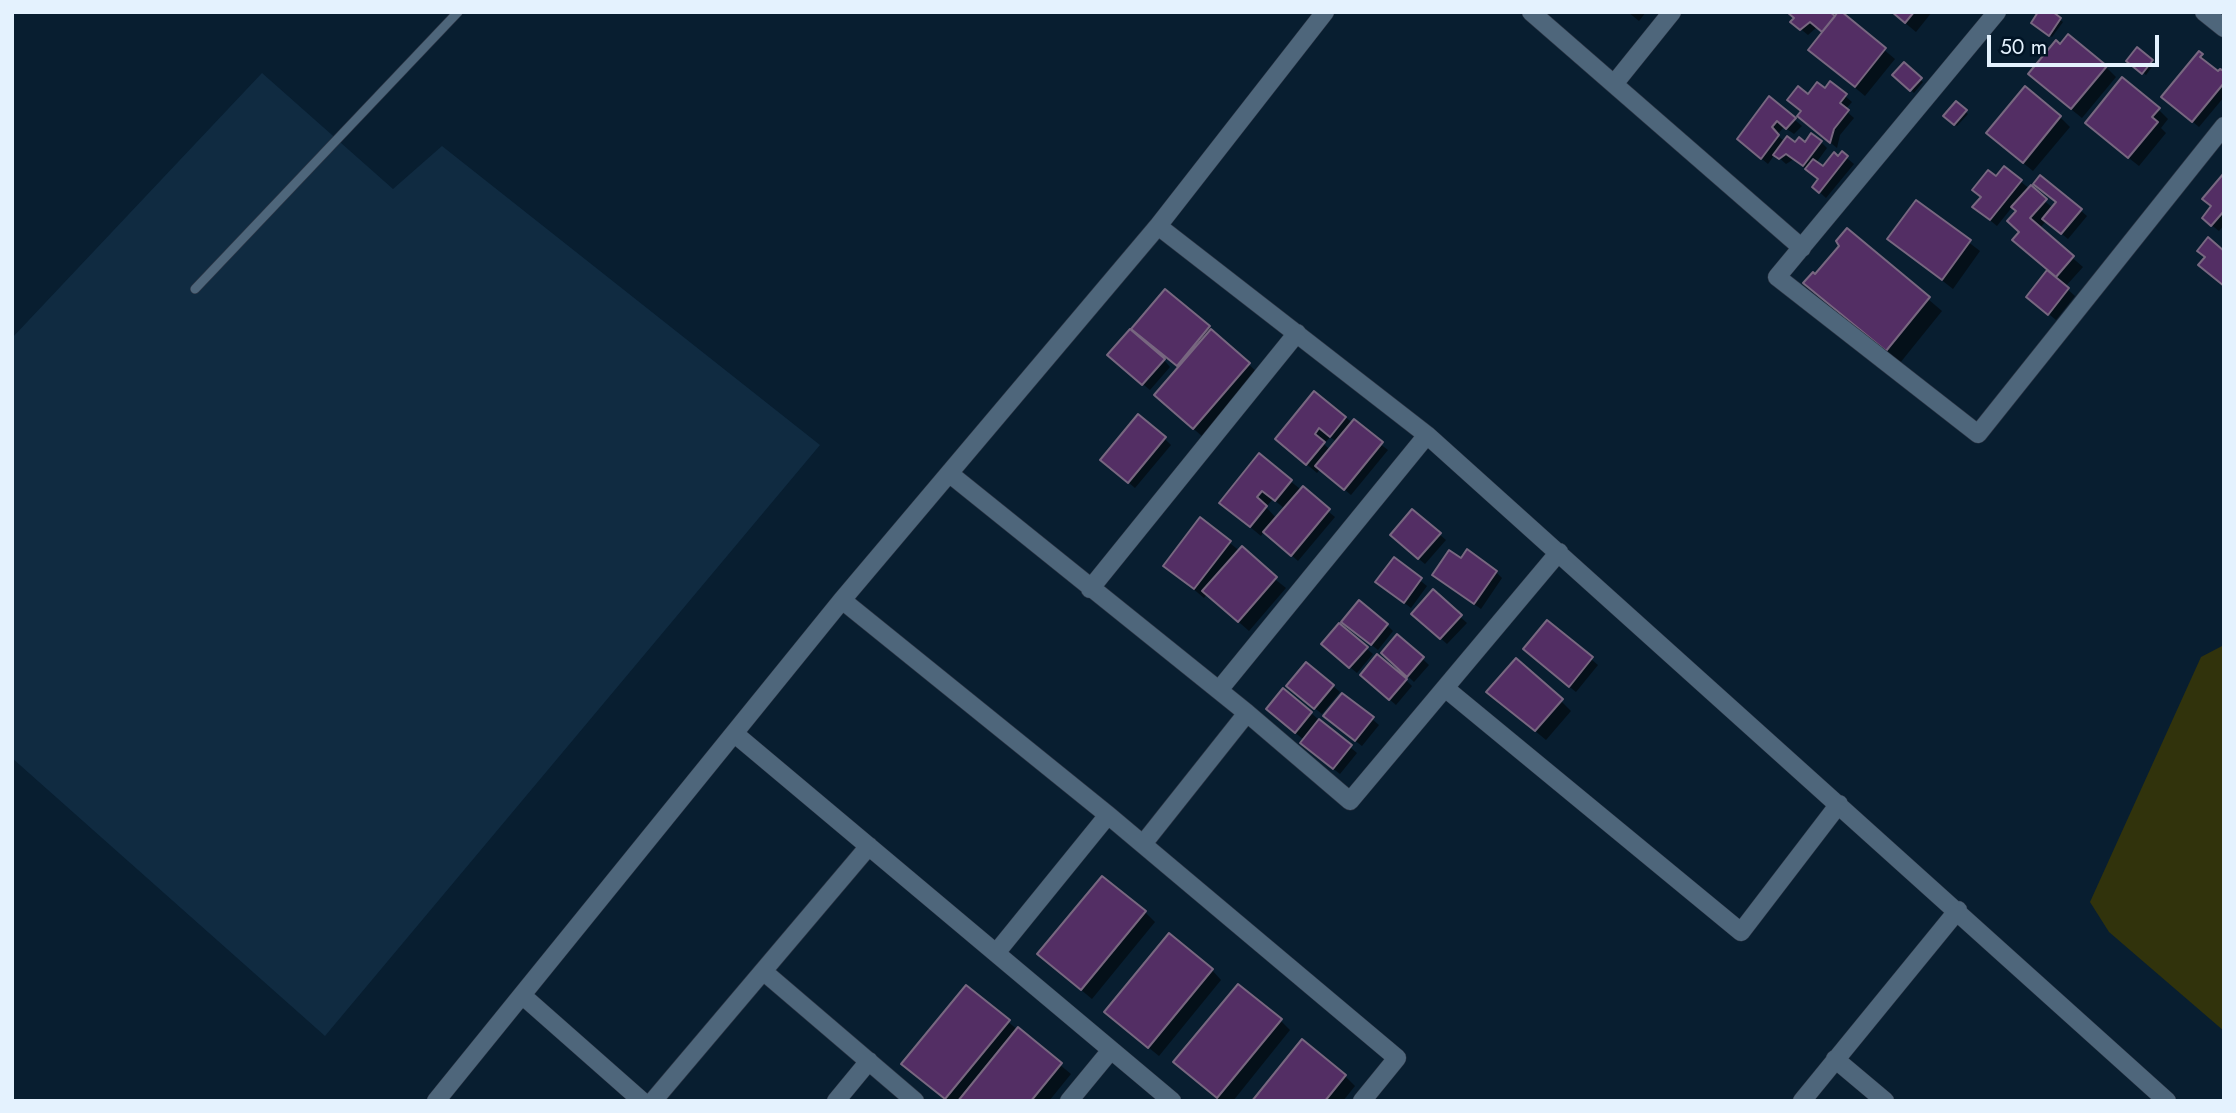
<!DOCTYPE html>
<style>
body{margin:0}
#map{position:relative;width:2236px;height:1113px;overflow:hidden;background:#081e30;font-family:Jost,sans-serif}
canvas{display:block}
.frame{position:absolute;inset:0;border:14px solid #e4f2fe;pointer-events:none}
.scale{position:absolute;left:1987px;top:35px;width:172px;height:32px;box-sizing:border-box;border:4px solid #e4f2fe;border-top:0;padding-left:9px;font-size:21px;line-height:24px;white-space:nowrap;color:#e4f2fe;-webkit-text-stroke:5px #011425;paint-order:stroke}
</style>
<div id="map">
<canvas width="2236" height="1113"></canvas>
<div class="frame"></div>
<div class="scale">50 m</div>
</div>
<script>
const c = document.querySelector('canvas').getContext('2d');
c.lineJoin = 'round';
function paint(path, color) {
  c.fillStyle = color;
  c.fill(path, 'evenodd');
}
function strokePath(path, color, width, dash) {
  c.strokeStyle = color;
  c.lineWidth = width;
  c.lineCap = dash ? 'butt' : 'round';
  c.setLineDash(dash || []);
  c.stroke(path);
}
paint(new Path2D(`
 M262,73L393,189L442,146L820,445L325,1036L12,758V338Z`), '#102b41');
paint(new Path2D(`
 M2224,645V1031L2109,932L2090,902L2201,657Z`), '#31330c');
paint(new Path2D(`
 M1628,12H1646L1639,21Z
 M1892,12H1932L1916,32Z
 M2050,12L2063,22L2052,37L2036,25Z
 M1840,13L1895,59L1865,96L1810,50L1824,33L1817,27L1808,35L1792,22L1835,19Z
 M2137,50L2154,64L2146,75L2128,60Z
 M2199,53L2218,74H2224V97L2199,127L2170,103Z
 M1904,65L1923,82L1914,93L1894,75Z
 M2106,67L2116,77L2082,118L2040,84Z
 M1825,91L1845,96L1852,102L1845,110L1854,118L1840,135L1837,148L1805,122L1803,111L1808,96Z
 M1770,99L1802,126L1794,134L1784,127L1777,135L1785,142H1821L1827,148L1816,163L1823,169L1842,154L1854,164L1826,198L1814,187L1820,180L1794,159L1786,164L1775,154L1768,164L1745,145Z
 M1957,104L1968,114L1957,126L1946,116Z
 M2158,109L2168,119L2161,128L2166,133L2139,166L2097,133Z
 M2060,117L2070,127L2033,171L1999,143Z
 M2224,175V225L2219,231L2210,224Z
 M1996,179L2020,181L2053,208L2080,210L2087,216L2068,239L2046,221L2039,229L2083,267L2065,287L2075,296L2056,320L2028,297L2049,271L2021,233L2018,211L2013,206L1997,226L1981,213Z
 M1916,202L1980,251L1953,289L1889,239Z
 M1847,230L1942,311L1900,363L1806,283L1816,277L1841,246Z
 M1209,327L1259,374L1203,437L1166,405L1179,368L1144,338Z
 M1164,360L1170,367L1150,390L1116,362Z
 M1314,393L1388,450L1351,495L1320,469L1317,473L1277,439ZM1330,437L1337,442L1330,450L1324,444Z
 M1164,438L1171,445L1135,488L1109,466Z
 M1259,456L1335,517L1298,561L1264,531L1261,536L1232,512ZM1273,499L1285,509L1277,519L1266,507Z
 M1201,520L1286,588L1249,631L1207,594L1204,598L1165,565Z
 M1439,534L1446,540L1425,564L1398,542Z
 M1394,560L1427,586L1411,608L1377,582Z
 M1461,560L1496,572L1502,578L1481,609L1434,575Z
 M1433,592L1467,623L1447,644L1420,620Z
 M1547,622L1598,665L1576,692L1531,656Z
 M1387,625L1393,631L1378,650L1350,628Z
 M1398,636L1429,665L1414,682L1389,659Z
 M1366,648L1373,654L1357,673L1329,650Z
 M1406,680L1412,686L1396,705L1368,681Z
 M1333,686L1340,692L1322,714L1295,693Z
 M1499,701H1561L1571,711L1546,740Z
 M1311,713L1357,753L1340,774L1308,749L1304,740L1275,716Z
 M1372,719L1379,725L1362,746L1332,723Z
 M1145,912L1155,922L1092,999L1050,964Z
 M1212,970L1221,980L1159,1056L1117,1022Z
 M966,987L1071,1074L1049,1101H947L914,1074Z
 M1281,1021L1290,1030L1233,1101H1221L1185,1072Z
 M1345,1076L1355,1086L1343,1101H1254Z`), '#0007');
const building = new Path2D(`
 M1787,12H1830L1835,16L1822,32L1810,22L1800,30L1790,22L1794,18Z
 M1838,12H1842L1886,48L1855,87L1808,50Z
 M1892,12H1914L1905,23Z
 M2038,12H2053L2061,18L2049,36L2031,23Z
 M2068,34L2107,66L2071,109L2028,74L2056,40L2060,44Z
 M2137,47L2153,60L2142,74L2126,61Z
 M2199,51L2203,54L2200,57L2218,71L2220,69L2224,71V83L2192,122L2161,97Z
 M1904,62L1922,78L1910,91L1892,75Z
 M2122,77L2160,108L2152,117L2158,122L2128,158L2085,123Z
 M1830,81L1847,94L1840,103L1849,110L1834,129L1830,143L1797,116L1801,111L1787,100L1798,86L1808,94L1817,82L1825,88Z
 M2025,86L2061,116L2023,163L1986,133Z
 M1769,96L1796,118L1786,129L1777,121L1772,127L1779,135L1761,159L1737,139Z
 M1956,101L1967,110L1954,125L1943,116Z
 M1811,133L1822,141L1803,166L1786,154L1779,159L1773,155L1787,136L1795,142L1799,137L1805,142Z
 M1842,151L1848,156L1819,193L1812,187L1818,179L1805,169L1813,159L1823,166L1834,152L1838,156Z
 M2004,166L2022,180L1990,220L1972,207L1981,197L1972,190L1988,170L1996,176Z
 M2224,173V211L2211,226L2202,218L2211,206L2202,199Z
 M2040,175L2082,209L2061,234L2042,219L2056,202L2033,184Z
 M2031,185L2047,199L2030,218L2074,256L2056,277L2012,240L2019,232L2007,221L2016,211L2011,207Z
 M1916,200L1971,240L1942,280L1887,239Z
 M1847,228L1930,297L1886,351L1803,283L1813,272L1815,274L1839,246L1836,241Z
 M2208,237L2224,251V286L2198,265L2205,257L2197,251Z
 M2047,270L2069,288L2048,315L2026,297Z
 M1165,289L1210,326L1177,366L1131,329Z
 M1130,329L1165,359L1142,385L1107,355Z
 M1211,329L1250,363L1193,429L1154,395Z
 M1314,391L1346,417L1330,437L1319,428L1315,434L1325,442L1306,465L1275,439Z
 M1138,414L1166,437L1128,483L1100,460Z
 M1354,419L1383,442L1344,490L1315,466Z
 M1259,453L1292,480L1275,501L1262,491L1257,497L1267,506L1250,527L1219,503Z
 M1303,486L1330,509L1291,556L1263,532Z
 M1412,509L1441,533L1418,559L1390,535Z
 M1200,517L1231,541L1194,589L1163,566Z
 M1242,546L1277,577L1238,622L1202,591Z
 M1467,549L1497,571L1474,604L1432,575L1449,550L1461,558Z
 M1394,557L1422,578L1404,603L1375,582Z
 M1433,589L1462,615L1440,639L1411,614Z
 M1359,600L1388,624L1371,645L1341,622Z
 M1547,620L1593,657L1569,687L1523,649Z
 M1339,623L1368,647L1349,668L1321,644Z
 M1397,634L1424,657L1407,677L1381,653Z
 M1377,654L1407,679L1389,700L1360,675Z
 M1516,658L1563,699L1535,731L1486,692Z
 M1306,662L1334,685L1314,709L1286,686Z
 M1283,688L1312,712L1295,733L1266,709Z
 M1342,693L1374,717L1355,741L1323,716Z
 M1319,719L1352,745L1333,769L1300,743Z
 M1102,876L1146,911L1081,990L1037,954Z
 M1169,933L1213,969L1148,1048L1104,1012Z
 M1238,984L1282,1019L1217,1098L1173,1062Z
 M966,985L1010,1020L945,1099L901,1064Z
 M1018,1027L1062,1063L1031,1101H958Z
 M1302,1039L1346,1075L1325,1101H1252Z`);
paint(building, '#532e64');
strokePath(building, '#786780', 2);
const service = new Path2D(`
 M195,289L458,12`);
const minor = new Path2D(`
 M1531,12L1802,248
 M1997,12L1777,277L1978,434L2224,126
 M2204,12L2224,28
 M1614,84L1672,12
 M1158,226L1427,435L2167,1101
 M950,474L1247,713L1350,801L1559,552
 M1090,589L1297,333
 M842,600L1108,815L1397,1058L1362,1101
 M1445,688L1741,932L1839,804
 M1219,690L1427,435
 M735,734L1172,1101
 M1143,844L1247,713
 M996,953L1108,815
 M763,971L915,1101
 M523,996L642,1101
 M1835,1059L1885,1101
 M436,1101L842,600L1158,226L1325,12
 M653,1101L869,846
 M836,1101L869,1061
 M1069,1101L1111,1050
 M1802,1101L1958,910`);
strokePath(service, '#2e3645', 10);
strokePath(minor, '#2e3645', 19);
strokePath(service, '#4e667b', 9);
strokePath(minor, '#4e667b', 18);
</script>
